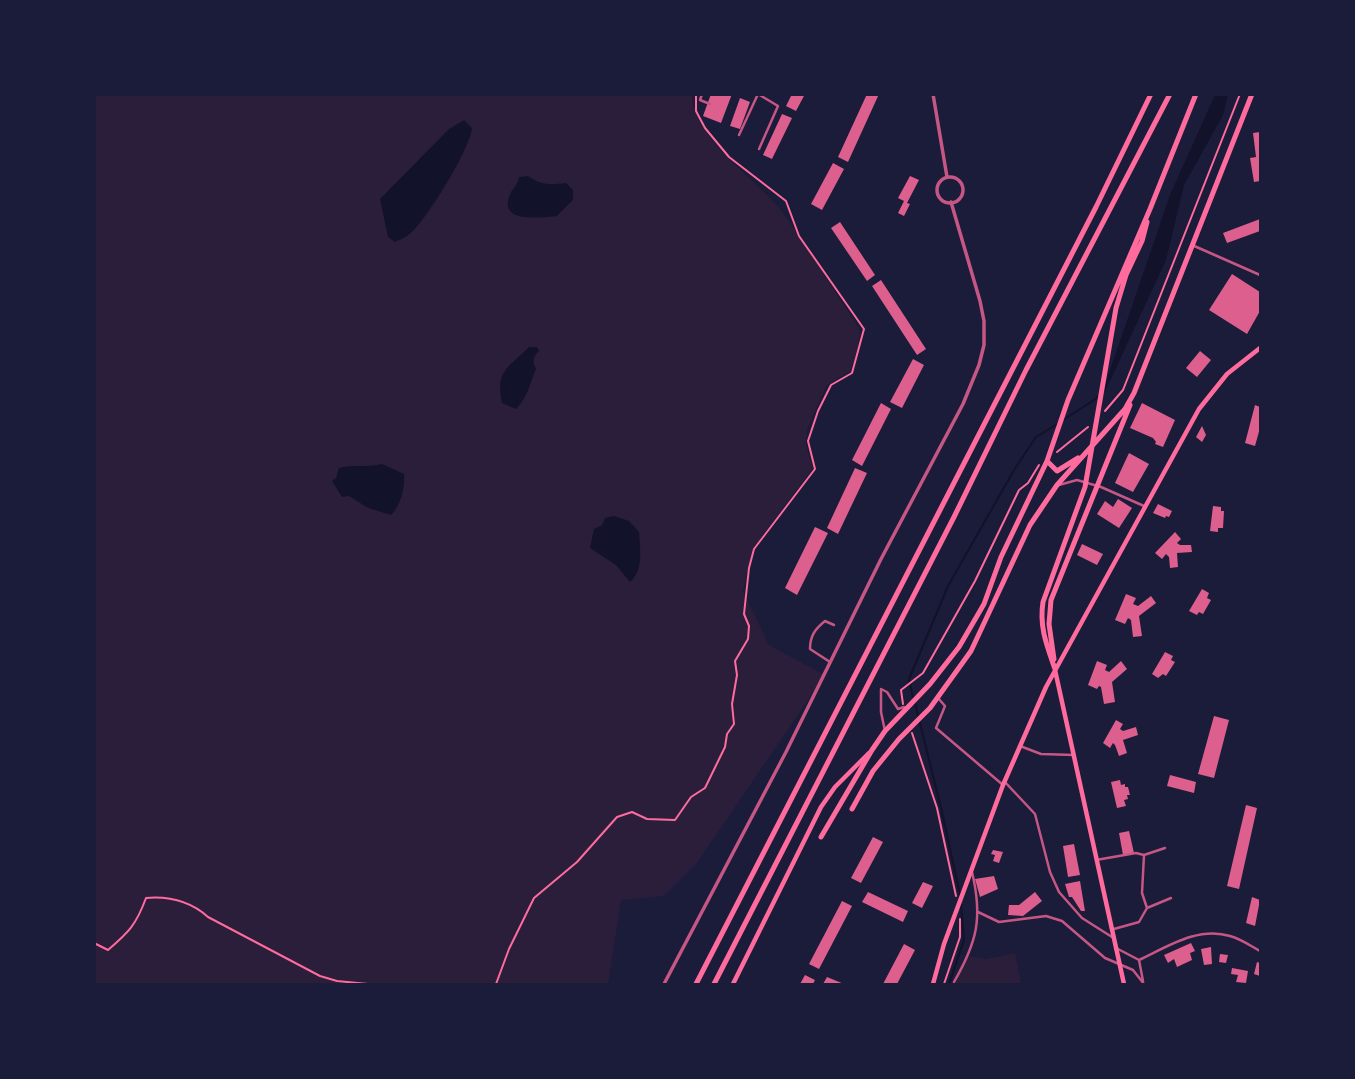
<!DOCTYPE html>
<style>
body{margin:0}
#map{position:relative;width:1355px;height:1079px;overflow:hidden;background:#1b1b3a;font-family:Commissioner,sans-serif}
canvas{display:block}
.frame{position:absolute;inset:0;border:96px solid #1b1b3a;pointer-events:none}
</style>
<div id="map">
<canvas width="1355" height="1079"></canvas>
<div class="frame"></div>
</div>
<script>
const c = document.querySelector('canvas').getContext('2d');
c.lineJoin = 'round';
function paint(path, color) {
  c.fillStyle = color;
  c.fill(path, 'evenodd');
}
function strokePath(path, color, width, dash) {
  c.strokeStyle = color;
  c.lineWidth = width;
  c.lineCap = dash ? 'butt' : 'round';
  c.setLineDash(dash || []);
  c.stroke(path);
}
paint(new Path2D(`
 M94,95H692C695,140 752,175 779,208C806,243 829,284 854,320L860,331L858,347L850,371L827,385L807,429L806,445L813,468L753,548L743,591L769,645L825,675L697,863L664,896L621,900L608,984H95Z
 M1015,953L1021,984H953L969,956L986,959Z`), '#2a1e3b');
paint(new Path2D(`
 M1215,95H1228L1223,115L1184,185L1166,260L1103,396L1092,402L1104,388L1170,195Z
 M464,120L472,128C469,151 430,213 414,230C408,236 402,239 395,242L388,237L380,199L449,129Z
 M528,176C540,185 551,185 566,183L573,190V200L557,216C542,217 500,224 509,197C511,189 518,186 519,177Z
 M529,347H537L539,351C533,357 532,361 536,369C529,385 529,395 516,409L502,403C495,369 509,368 529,347Z
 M382,464L404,474C405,488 401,505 391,515L368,508L349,496L342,497L332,481L336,478L339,468C354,464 364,468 382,464Z
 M614,516L629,521L639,532C640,548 644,570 630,582L616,565L590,548L594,529L602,525L605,518Z`), '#12122b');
strokePath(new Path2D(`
 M1063,420L1094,400
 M913,698L909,679L948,586L1014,470L1036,437L1059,423
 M915,703L942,812L960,895
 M949,984L964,940L961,904`), '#12122b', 2);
paint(new Path2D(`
 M711,94H732L721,123L703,116Z
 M792,94H805L796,111L786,106Z
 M867,94H879L848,162L838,157Z
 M740,98L750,102L740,129L730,126Z
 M782,114L792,118L772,159L763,155Z
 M1260,132V181L1254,182L1250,158L1256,157L1253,133Z
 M833,163L844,169L822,210L811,204Z
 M910,176L919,180L907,203L910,204L904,216L898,213L904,201L898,198Z
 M1260,219V231L1227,243L1223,233Z
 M840,222L875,275L867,281L831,228Z
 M1232,274L1260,292V311L1247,334L1209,310Z
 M881,280L926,349L917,355L872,286Z
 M1200,351L1211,360L1197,377L1186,368Z
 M913,359L924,365L902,408L890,402Z
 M881,403L891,409L862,466L852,460Z
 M1142,403L1175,420L1163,447L1155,444L1156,442L1153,438L1130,428Z
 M1255,405L1260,407V428L1255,446L1245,443Z
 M1202,426L1206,435L1202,442L1196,437Z
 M1129,453L1149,464L1133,492L1115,483Z
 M855,468L867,473L838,534L827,528Z
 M1118,499L1132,508L1119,528L1097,514L1105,501L1113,507Z
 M1158,504L1172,511L1169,517L1166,516L1165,518L1153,513Z
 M1213,506L1221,507V511H1224L1223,528H1218V532L1210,531Z
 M815,527L828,533L797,595L785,588Z
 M1175,532L1181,539L1177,543L1180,545H1191L1192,552L1177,553L1178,567L1170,568L1169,557L1166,554L1162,559L1155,553Z
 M1082,544L1103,554L1097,565L1077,555Z
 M1202,589L1209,593L1207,598L1211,600L1203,614L1199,612L1197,615L1189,611Z
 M1126,594L1136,598L1133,604L1138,606L1151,596L1156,603L1139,616L1142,636L1133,637L1131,620L1128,618L1125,624L1115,620Z
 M1165,652L1173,656L1171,660L1175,662L1166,676L1163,674L1158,678L1152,674Z
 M1097,661L1107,665L1105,670L1109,672L1121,661L1127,669L1112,682L1115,702L1104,704L1101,687L1099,686L1097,689L1088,685Z
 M1214,716L1229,720L1214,778L1198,774Z
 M1116,720L1123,724L1120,729L1123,731L1136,727L1138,735L1123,740L1127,753L1119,756L1115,745L1113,743L1110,748L1103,743Z
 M1170,775L1196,782L1194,793L1167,786Z
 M1120,780L1121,785L1125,784V787H1128L1130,795H1127L1128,799L1124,800L1126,806L1117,808L1111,782Z
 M1246,805L1257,808L1239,889L1227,886Z
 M1129,831L1134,853L1123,855L1119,833Z
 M873,837L883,842L861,883L851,878Z
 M1074,844L1080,875L1068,877L1063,846Z
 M993,850L1003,852L999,863L993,861L995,855L991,854Z
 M994,876L998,889L980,897L975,879Z
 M1080,881L1085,911H1081L1072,897H1069L1065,884Z
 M923,882L933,886L922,908L912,903Z
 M868,892L908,911L903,922L862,902Z
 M1035,892L1042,901L1023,916L1008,915L1009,905H1019Z
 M1252,897L1260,900L1255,926L1246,923Z
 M842,901L852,906L819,969L809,964Z
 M1191,943L1195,951L1190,953L1192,960L1177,967L1174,959L1168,963L1164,955Z
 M904,944L915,950L897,984H883Z
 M1211,947L1212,964L1204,965L1201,949Z
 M1220,954L1228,955L1226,963L1219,962Z
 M1257,962L1260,963V976L1254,974Z
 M1232,968L1248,971L1246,983L1236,982L1238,975L1231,974Z
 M805,975L815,980L813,984H800Z
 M827,977L844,984H823Z`), '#dd5f8e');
strokePath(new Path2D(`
 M1105,411L1123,390L1240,94
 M1057,452L1088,427
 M903,704L901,690L923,673L975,581L1019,490L1028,483L1039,465
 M912,733L937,808L956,896
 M94,943L108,950C129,932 136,925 146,898C170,896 190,901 208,917L320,976L337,981L368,984
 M475,984H496L509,949L534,898L577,862L617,817L632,812L647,819L675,820L691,797L705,788L725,747L727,734L734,724L732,704L737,675L735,661L748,639L749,626L744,614L749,568L754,549L815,469L808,441L818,411L831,385L852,373L864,329L799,236L786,201L729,157L705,128L696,111V94
 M944,984L960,937V919`), '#ff6b9d', 2);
strokePath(new Path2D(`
 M702,94L700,100L710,104`), '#c65784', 2.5);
strokePath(new Path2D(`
 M758,94L778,106L759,149
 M739,135L758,94
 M1192,245L1260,275
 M1059,485L1077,480L1101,487L1144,506
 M830,662L810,649C810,636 815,629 825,621L834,625
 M938,698L945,706L936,728L1003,785
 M885,731L881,712V689L887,692L898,709L904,707
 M1020,746L1041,754L1074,755
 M1004,781L1035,814L1050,872L1059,892L1082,918L1112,937
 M1096,860L1136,853L1144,855
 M1147,908L1171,898
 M978,912L999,922L1046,916L1062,921L1105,958L1133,970L1144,984
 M1114,929L1139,922L1147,908L1142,893L1144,855L1165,848
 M1118,949L1139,960L1143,981
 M1139,960C1167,947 1198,926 1230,936C1241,939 1251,946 1260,951
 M954,982C977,942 983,918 972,872`), '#c65784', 2.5);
strokePath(new Path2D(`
 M933,94L947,177
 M937 190a13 13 0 1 1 26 0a13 13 0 1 1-26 0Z
 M664,984L786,752L881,559L963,404L979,365L984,345V321L980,301L951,202`), '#c65784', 3.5);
strokePath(new Path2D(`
 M1055,670L1124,984
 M733,984L821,807L835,787L869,753
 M933,984L944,944L1003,785L1046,687L1199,409L1227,374L1260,348`), '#ff6b9d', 4.5);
strokePath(new Path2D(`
 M1047,461L1057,471L1078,458
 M1054,659L1049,624L1051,600L1130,405
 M1055,669C1047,646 1039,627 1043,602L1085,487L1116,308L1126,275L1142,241L1147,222
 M852,809L873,771L899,739L930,708L971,651L1030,525L1057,485L1125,409L1134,393L1252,94
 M821,837L872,750L885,731L930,684L959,647L984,604L1001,557L1047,461L1068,400L1150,209L1196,94`), '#ff6b9d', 5);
strokePath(new Path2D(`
 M696,984L1096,207L1151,94
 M714,984L954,517L1026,370L1170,94`), '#ff6b9d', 5);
</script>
